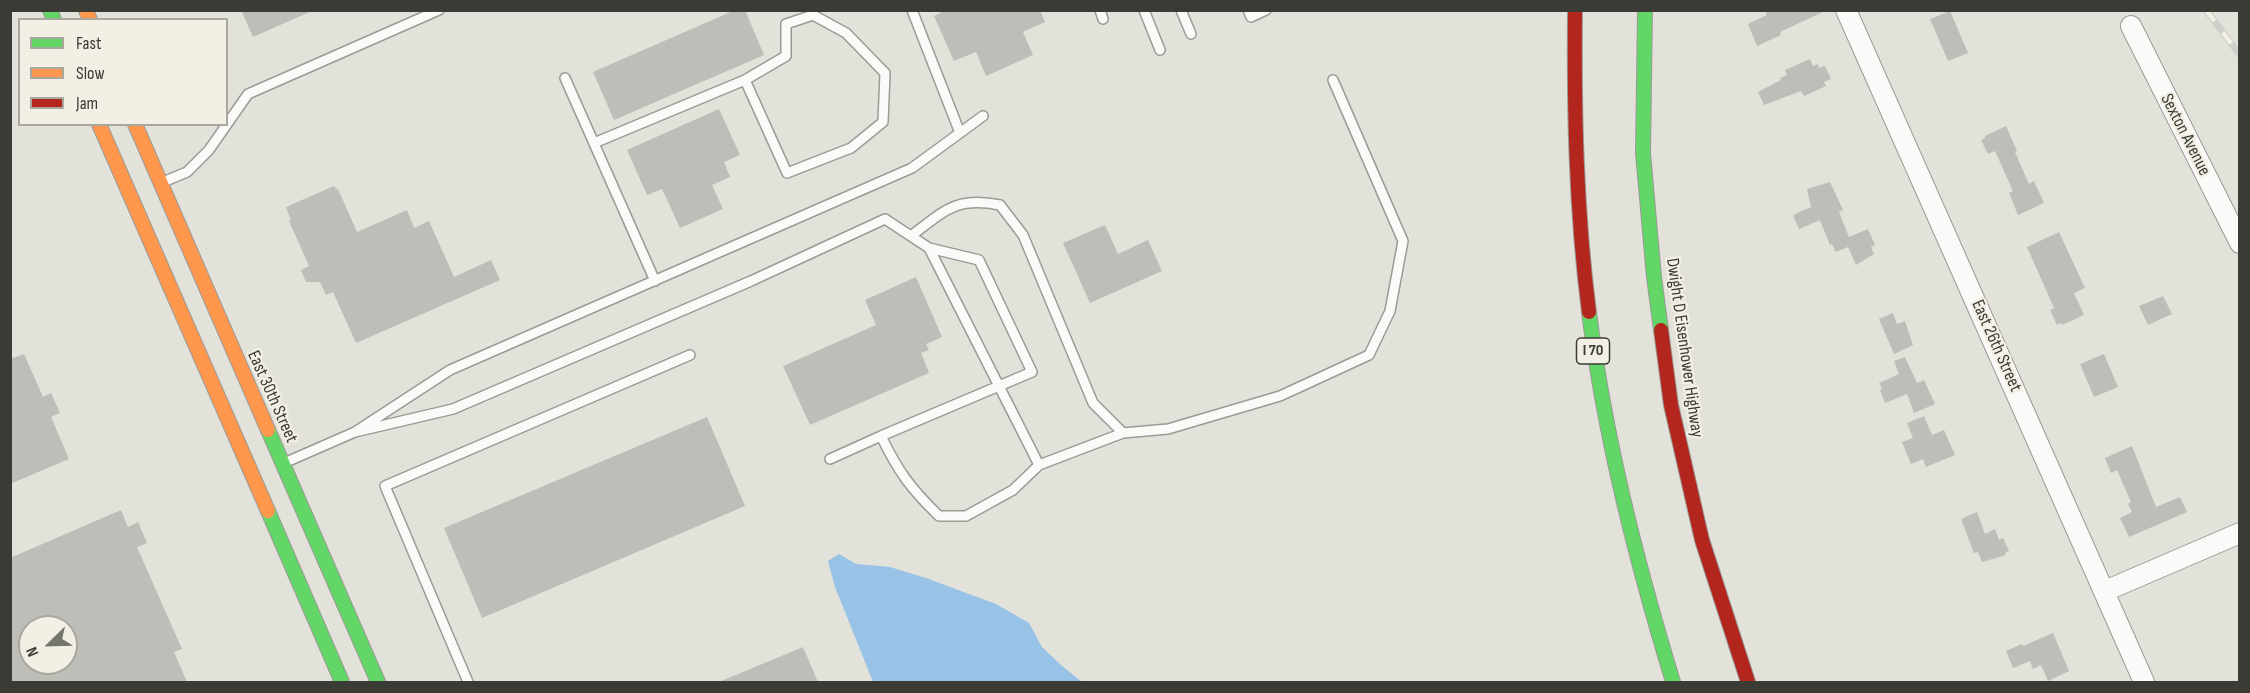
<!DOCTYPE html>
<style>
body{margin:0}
#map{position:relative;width:2250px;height:693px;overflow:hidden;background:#e2e1da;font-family:"Sofia Sans Condensed",sans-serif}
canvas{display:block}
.frame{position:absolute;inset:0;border:12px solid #3b3b36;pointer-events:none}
.legend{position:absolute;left:18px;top:18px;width:210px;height:108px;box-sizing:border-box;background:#f2f0e4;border:2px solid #a9a89e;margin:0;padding:8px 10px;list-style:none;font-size:18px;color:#3b3b36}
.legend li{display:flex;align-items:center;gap:12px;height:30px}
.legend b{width:30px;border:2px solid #a9a89e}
.north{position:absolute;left:18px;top:615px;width:60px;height:60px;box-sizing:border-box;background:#f2f0e4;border:2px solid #a9a89e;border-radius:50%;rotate:247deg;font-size:16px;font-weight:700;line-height:24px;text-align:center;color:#3b3b36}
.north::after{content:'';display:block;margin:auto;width:21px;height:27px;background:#75756f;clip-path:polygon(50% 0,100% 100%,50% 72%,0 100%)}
</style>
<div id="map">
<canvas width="2250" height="693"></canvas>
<div class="frame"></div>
<ul class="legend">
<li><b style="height:8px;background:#63d668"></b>Fast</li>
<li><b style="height:8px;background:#ff974d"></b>Slow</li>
<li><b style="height:8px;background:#b3261e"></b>Jam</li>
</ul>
<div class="north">N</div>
</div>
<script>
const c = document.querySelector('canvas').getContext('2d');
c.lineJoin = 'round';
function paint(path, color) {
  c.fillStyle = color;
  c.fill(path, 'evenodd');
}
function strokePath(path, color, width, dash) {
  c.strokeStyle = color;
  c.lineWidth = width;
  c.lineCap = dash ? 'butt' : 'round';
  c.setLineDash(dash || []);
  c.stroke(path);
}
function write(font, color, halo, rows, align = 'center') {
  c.font = font + ' "Sofia Sans Condensed",sans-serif';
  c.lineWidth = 4.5;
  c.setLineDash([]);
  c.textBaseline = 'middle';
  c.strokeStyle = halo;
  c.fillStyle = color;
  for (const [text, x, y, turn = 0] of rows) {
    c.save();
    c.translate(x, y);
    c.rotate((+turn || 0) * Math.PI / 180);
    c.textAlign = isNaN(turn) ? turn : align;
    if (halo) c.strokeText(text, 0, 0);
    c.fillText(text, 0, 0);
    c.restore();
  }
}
paint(new Path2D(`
 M839,554L856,564L890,567L926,578L996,604L1029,623L1042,647L1062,666L1082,682H873L835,587L828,561Z`), '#98c3e7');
paint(new Path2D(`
 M241,10H314L253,37Z
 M735,10H745L764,55L614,120L593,72Z
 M946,10H1040L1045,22L1023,32L1033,55L986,76L976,52L954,61L934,16Z
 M1765,10H1827L1780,32L1781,35L1757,46L1748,24L1767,15Z
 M1950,11L1968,53L1948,61L1930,19Z
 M1810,59L1813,66L1818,64L1819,68L1825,66L1831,79L1824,82L1826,86L1804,96L1801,91L1764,105L1758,92L1781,80L1780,78L1787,75L1785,70Z
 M719,109L740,155L724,162L730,177L712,185L723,209L680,228L662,189L647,195L627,150Z
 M2006,126L2017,151L2015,152L2029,184L2034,181L2044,203L2018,215L2009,193L2013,191L1995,151L1988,154L1981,140L1985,138V136Z
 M1830,182L1843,210L1839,212L1849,237L1868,229L1875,245L1871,247L1874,254L1856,265L1848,247L1836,252L1832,244L1830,245L1820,220L1799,229L1793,215L1811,207L1807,189Z
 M334,186L336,189H338L357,232L407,210L414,228L429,221L454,277L491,260L500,280L356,343L333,292L326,295L320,282H306L301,270L309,266L289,221L291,220L286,207Z
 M1105,225L1118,254L1148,240L1162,271L1090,303L1063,243Z
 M2059,232L2085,288L2074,293L2084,315L2062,325L2061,323L2057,325L2050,310L2054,308L2027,247Z
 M916,277L942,337L926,344L929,350L921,353L929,373L810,425L783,366L876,325L865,300Z
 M2163,296L2172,314L2148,325L2139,306Z
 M1893,313L1897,324L1905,321L1913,345L1894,354L1879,319Z
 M24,354L43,397L51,393L60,413L51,417L69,459L10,484V359Z
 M2104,354L2118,387L2094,397L2080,364Z
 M1905,357L1917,383L1924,380L1935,404L1914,413L1907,394L1885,403L1880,390L1882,389L1879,383L1899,374L1894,361Z
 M1924,416L1932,435L1944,430L1955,455L1926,467L1923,459L1911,464L1902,442L1913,438L1907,423Z
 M707,417L745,506L482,618L444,528Z
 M2132,446L2156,507L2180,497L2187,512L2129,537L2120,518L2132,512L2128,504L2131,502L2117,470L2111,473L2105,458Z
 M121,510L128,527L138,522L147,543L137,547L182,649L174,652L187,682H10V558ZM30,627H66V663H30Z
 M1977,512L1985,534L1995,529L1999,540L2003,538L2009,551L2005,553L2006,555L1982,562L1978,552L1974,553L1961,519Z
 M2053,633L2069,671L2048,681L2041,665L2033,669L2030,661L2013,668L2006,651L2022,644L2023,646Z
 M803,647L818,682H719Z`), '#bebdb8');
const lane = new Path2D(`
 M912,10L960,133
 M1100,10L1103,19
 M1144,10L1160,50
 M1181,10L1191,34
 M1248,10L1251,17L1266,10
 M565,78L655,281
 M594,143L745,80L787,173L851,148L883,122L885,73L846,33L813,15L786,24V56L745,80
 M163,182L187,172L209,150L248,94L439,10
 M911,236C944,211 956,196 1000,205L1023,235L1093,403L1123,433L1039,465
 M355,432L453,409L751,281L885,219L929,248L1039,465L1013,490L966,516H939C910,488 898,471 881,436L1032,372L979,260L929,248
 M1123,433L1168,429L1280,396L1369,355L1390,311L1403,241L1333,80
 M830,459L881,436
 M284,463L355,432L450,370L912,168L983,116
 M468,682L385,486L690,355`);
const street = new Path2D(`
 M1846,10L2144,682
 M2131,26L2240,243
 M2105,591L2240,533`);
const fast = new Path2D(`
 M50,10L54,20
 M1645,10L1643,153L1654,277L1661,330
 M1589,312C1605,438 1636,560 1673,682
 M268,430L378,682
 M268,511L342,682`);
const slow = new Path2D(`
 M86,10L90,20
 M99,124L268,511
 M135,124L268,430`);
const jam = new Path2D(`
 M1575,10C1574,111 1576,211 1589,312
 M1661,330L1671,405L1702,540L1748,682`);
strokePath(lane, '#9b9a95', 12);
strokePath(street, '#9b9a95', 22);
strokePath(fast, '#9b9a95', 16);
strokePath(slow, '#9b9a95', 16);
strokePath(jam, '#9b9a95', 16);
strokePath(lane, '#fbfaf9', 9);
strokePath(street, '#fbfaf9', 20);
strokePath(fast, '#63d668', 14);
strokePath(slow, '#ff974d', 14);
strokePath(jam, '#b3261e', 14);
const rail = new Path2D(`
 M2206,10L2240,55`);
strokePath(rail, '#cfcfcd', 7);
strokePath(rail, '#f2f0e4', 4.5, [14]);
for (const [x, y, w] of [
 [1593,351,33]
]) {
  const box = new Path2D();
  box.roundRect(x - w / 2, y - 13, w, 26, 4.5);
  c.fillStyle = '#f2f0e4';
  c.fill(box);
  strokePath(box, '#3b3b36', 1.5);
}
write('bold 16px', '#3b3b36', null, [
 ["I 70",1593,351]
]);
write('18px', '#3b3b36', '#f2f0e4', [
 ["Sexton Avenue",2185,135,63],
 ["East 26th Street",1996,346,66],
 ["Dwight D Eisenhower Highway",1684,348,82],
 ["East 30th Street",272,397,66]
]);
</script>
